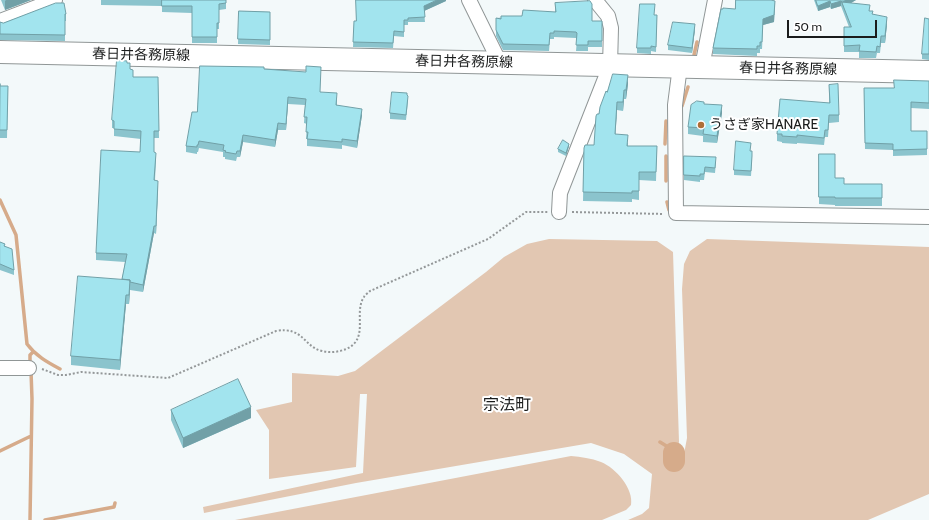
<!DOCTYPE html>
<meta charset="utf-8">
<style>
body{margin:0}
#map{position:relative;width:929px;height:520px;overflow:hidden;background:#f3f9fa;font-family:Cabin,sans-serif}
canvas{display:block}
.scale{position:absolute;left:787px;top:20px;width:90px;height:18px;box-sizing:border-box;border:2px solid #1a1c1c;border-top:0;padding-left:5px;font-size:12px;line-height:14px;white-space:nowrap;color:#1a1c1c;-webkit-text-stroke:3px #fff;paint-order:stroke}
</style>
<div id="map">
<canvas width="929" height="520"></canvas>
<div class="scale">50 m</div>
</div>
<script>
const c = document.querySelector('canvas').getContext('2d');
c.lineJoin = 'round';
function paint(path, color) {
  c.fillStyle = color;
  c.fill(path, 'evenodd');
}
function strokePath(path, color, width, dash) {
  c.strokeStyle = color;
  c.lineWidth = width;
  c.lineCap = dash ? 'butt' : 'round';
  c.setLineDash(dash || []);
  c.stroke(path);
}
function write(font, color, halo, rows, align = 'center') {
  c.font = font + ' Cabin,"Noto Sans JP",sans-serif';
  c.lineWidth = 4;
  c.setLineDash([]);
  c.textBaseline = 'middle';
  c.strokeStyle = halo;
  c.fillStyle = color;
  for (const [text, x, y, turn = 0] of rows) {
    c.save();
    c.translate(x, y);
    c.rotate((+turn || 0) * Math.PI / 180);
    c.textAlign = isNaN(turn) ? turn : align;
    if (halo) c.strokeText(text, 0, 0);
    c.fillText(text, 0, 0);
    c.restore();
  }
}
paint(new Path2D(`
 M549,239L657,241L673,252L679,442L676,452L684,454L687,438L682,289L684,264L690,251L707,239L929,247V494L868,520H628L642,514L649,508L652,474L624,454L591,443L356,483L204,513L203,507L363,473L367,394H360L356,467L269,479V430L256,410L292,402V373L338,376L355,371L486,272L504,257L527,244Z
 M571,456C581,457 591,458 601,462C616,468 634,489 631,505L626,510L602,520H235Z`), '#e2c7b2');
strokePath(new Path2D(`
 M694,55L697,42
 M682,106L688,87
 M665,144L666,121
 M666,156V181
 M0,200L16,235L27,344C36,356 47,362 60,369
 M667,202L669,210
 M30,365V355L33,352
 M660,442L668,447L674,453
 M0,451L31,436
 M674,453L676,445
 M30,520L32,399L31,371
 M45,520L114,507L115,503`), '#d6ab8a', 3.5);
strokePath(new Path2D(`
 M674,453V461`), '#d6ab8a', 22);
const street = new Path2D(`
 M469,0L500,63
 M0,21L55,0
 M680,66L675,105L676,213L929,217
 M702,67L715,0
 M559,212L560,193L610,66L611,28L608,16L595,0
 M0,368H29`);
const primary = new Path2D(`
 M0,52L929,72`);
strokePath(street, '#909696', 16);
strokePath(primary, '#909696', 24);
strokePath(new Path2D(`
 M572,212L664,214
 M42,369L58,375H66L81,372L168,378L276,331C303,326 304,347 322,351C330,353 339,352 346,349C370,339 353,313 364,297C365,295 368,293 370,291L488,239L526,212H548`), '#949899', 2, [2, 2]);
strokePath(street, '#fff', 14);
strokePath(primary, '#fff', 22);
paint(new Path2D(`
 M1,0H31L5,10Z
 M101,0H226V9L219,10V29H217V43H192V13L162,12V6L101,5Z
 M446,0V1L424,11L425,22H408V25H404V37L394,36L393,48L353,47L354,21H356Z
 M814,0H856L851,3L870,11L873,14L887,24L885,43H881L880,53H877L876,58H859V52H844V27H849L841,6L831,9L830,7L818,11Z
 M772,1L775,7L774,22L763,25L762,49H760V53H757V56L713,54V48L735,9Z
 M555,3L592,21L602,29V47H588V51H576L577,39L576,38L554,37V39H550L549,51L503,50L496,36V18L522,16L555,12Z
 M239,11L270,12V45L238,44Z
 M66,14V21H65V41L0,40V22L3,23Z
 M655,15H657L656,52L651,51V54L637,53V48Z
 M929,19V60L922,59V54Z
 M695,29L692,53L668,50V45Z
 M127,63L133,77H158L159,138H154V152L156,160L155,180L158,188L156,234L154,233L143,292L130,290L129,304H126L120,370L71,365V356L122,279L125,262L96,260V253L140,152L141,139L114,136V128H112V120Z
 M264,69L320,92L337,100V105L362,115L357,148L342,145V149L307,146V139H306L307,124L304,123L305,105L288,104L286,130H278L275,147L243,142L240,157H237L236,161L225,159V157H223V152L199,148L198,152H197V154L186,152V146L197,112Z
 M929,81V109L911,108V131H927V155L893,156V150L865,149L864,88H894Z
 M0,84V86H8L7,138H0Z
 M628,84L626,99H624L623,111L617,110L615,134L628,143V146H657L656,181L639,180V200L632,199V202L583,201L584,148L594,145L599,114L607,92Z
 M829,85L839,115V122L829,123L828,137H825L824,145L797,143V144L782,143V142L777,141V134L829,103Z
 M408,101L406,120L390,119V113Z
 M704,104L722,113L717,143L703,142V136L688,134V127Z
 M569,146L566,156L558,152V149Z
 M751,151L752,161L751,176L734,175V170Z
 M819,154L835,178L844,184H882V206H835V205L819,204Z
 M684,156L716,162L715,173L705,172L704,180H700V182L684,180Z
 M0,242L5,246L14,270V275L0,270Z
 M171,410L251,418L183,448L171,420Z`), '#8bc4cd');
paint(new Path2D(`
 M6,0H31L5,10V1Z
 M437,0H446V1L424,11V6Z
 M846,0H856L844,7L842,2Z
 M775,1L774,22L763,25L762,49L763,19Z
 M830,1V7L818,11V6Z
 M841,1V6L831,9V4Z
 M887,17V24L885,43V36Z
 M695,24V29L692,53V48Z
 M628,75V84L626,99V90Z
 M624,90V99L623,111V102Z
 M288,97V104L286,130V124Z
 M617,102V110L615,142V134Z
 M722,105V113L717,143V136Z
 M362,109V115L357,148V141Z
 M278,123V130L275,147V140Z
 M243,135V142L240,157V151Z
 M569,144V146L566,156V153Z
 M158,181V188L156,234V226Z
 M154,226V233L143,292V285Z
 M130,280V290L129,304V295Z
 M126,295V304L120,370V360Z
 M251,407V418L183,448V438Z`), '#71a0a7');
const building = new Path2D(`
 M162,0H226V3L219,4V23H217V37H192V6H162Z
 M356,0H437L424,6L425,17L408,18V20H404V32L394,31L393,43L353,42L354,21H356Z
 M736,0H771L775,1L774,15L763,19L762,42H760V46H757V49L713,48L721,9H723V8L735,9Z
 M816,0H846L843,2H842L841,1L831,4L830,1L818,6Z
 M590,1L592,4V21H602V41H588V45H576L577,33L576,32L554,31V33H550L549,45L503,44L496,30V18L501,19V16H522L523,10L556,12L555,3Z
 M842,2L870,5L869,11H873L872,14L887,17L885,36H881L880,47L877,46L876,52L859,51L860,45L844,46V27H851Z
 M56,3H64L66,14H65V35L0,34V22L3,23Z
 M640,4H655L654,15H657L656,47L651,46V48H637Z
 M239,11L270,12V40L238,39Z
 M925,18L929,19V54H922Z
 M673,22L695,24L692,48L668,45Z
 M117,60L127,61V63H130V69L133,70V77H158L159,131H154V152L156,153L154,180L158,181L156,226H154L143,285L130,282V280L122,279L127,254L96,253L101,150L140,152L141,131L114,129V121L112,120Z
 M200,66L264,67V69L306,72V66L321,67L320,92L337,93L336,105L362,109L357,141L342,139V142L307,139L308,132H306L307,117H304L306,99L288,97L286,124L278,123L275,140L243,135L240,151H237L236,154L225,152L226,151L223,150L224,145L199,141L198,145H197V147L186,146L192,112H197Z
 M613,74L628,75L626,90H624L623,102H617L615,134L628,135L627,146H657L656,172H639V191H632V193L583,192L584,148L585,145H594L596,116L597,114H599L600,107L606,91L607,92Z
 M894,80L929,81V103L911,102V131H927V149L893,150V144L865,143L864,88H894Z
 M0,84V86H8L7,130H0Z
 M838,84L839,115H829L828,130H825L824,138L797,135V137L782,136V134H777L780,99L830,103L829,85Z
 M392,92L407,93V95L408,96L406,115L390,113Z
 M697,101L704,102V104L722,105L717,136L703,134L704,128L688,127L691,105Z
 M563,140L569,144L566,153L558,149Z
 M736,141L751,143L750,151H752V156L751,171L734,170Z
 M819,154H835V178H844V184H882V198H835V197H819Z
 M684,156L716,157L715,168L705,167L704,174H700V176L684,175Z
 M0,242L5,244L4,246L12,249L14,270L0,264Z
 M78,276L130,280L129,295H126L120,360L71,356Z
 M238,379L251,407L183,438L171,410Z`);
paint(building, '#a2e4ee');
strokePath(building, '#71a0a7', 1);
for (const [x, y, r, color] of [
 [701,125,4,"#ae6e37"]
]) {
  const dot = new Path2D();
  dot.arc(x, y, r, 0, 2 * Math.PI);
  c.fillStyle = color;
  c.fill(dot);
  strokePath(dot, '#fff', 1.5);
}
write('14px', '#1a1c1c', '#fff', [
 ["春日井各務原線",141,55,1],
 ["春日井各務原線",464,62,1],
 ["春日井各務原線",788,69,1]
]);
write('14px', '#1a1c1c', '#fff', [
 ["うさぎ家HANARE",709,125]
], 'left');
write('16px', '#1a1c1c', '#fff', [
 ["宗法町",507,405]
]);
</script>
